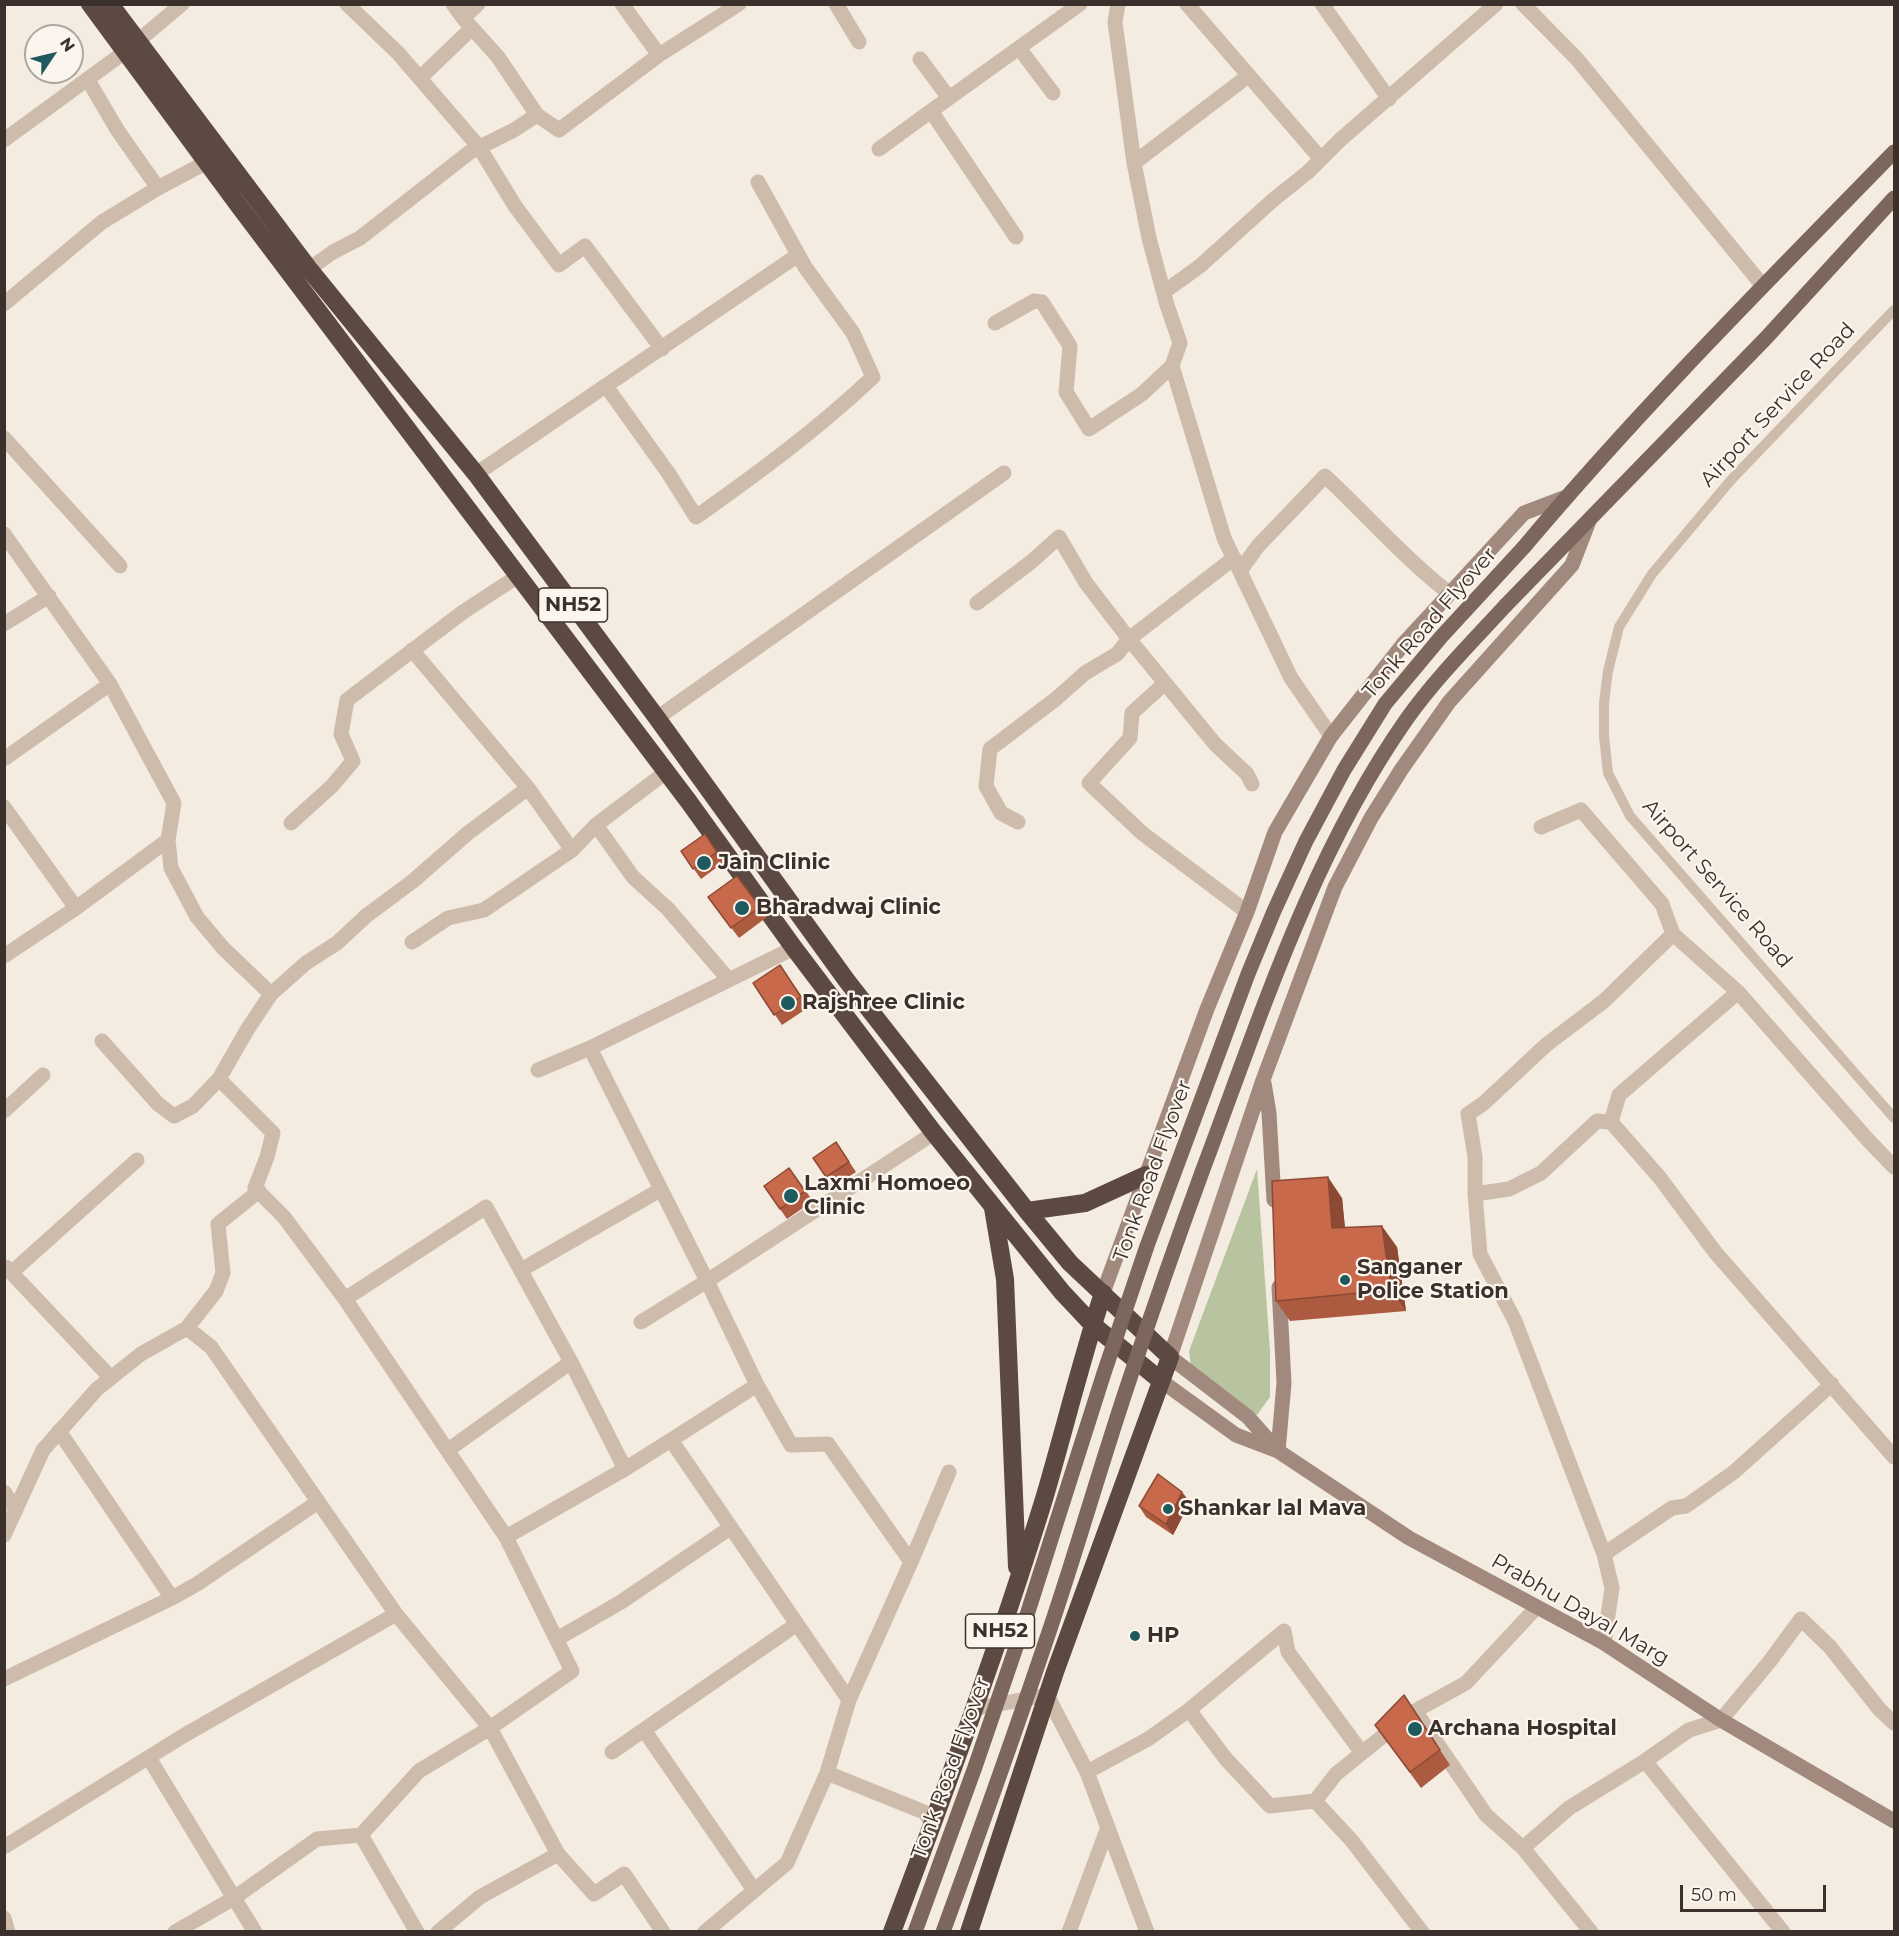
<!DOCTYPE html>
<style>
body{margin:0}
#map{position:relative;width:1899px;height:1936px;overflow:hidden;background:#f4ebe1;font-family:Montserrat,sans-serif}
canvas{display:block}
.frame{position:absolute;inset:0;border:6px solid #3b302b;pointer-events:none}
.north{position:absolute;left:24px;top:24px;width:60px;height:60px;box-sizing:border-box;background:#fbf5ee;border:2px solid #aea6a0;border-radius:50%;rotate:55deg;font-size:16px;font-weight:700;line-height:24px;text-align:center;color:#3b302b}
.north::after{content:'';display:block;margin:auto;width:21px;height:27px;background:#1f5a5e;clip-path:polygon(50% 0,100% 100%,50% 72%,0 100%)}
.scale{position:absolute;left:1680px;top:1885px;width:146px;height:27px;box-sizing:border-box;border:3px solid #3b302b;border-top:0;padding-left:8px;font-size:18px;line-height:21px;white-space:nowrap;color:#3b302b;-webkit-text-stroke:4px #fbf5ee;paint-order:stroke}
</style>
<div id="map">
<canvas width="1899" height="1936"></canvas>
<div class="frame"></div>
<div class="north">N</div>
<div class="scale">50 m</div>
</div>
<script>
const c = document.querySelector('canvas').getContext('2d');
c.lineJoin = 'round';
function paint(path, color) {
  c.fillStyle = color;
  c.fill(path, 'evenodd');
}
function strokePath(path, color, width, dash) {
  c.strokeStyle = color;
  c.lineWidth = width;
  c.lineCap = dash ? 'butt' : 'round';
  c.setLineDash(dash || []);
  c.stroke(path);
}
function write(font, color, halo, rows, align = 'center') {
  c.font = font + ' Montserrat,sans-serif';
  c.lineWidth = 4.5;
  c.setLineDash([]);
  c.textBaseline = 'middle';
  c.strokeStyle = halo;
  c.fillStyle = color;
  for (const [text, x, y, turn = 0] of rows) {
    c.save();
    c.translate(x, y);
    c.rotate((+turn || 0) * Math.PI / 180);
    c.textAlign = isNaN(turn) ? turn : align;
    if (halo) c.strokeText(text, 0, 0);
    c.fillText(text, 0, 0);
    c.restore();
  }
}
paint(new Path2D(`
 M1257,1169L1270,1351V1397L1257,1415L1191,1366L1189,1351Z`), '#b8c4a0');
strokePath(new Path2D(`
 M1894,310L1731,480L1652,574L1619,627L1608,671L1604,703V736L1608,773L1630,816L1894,1118`), '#cdbbac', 10);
strokePath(new Path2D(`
 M347,4L398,53L479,147L515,206L559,265L585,246L662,349
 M453,4L463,18L478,4
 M622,4L659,55
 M836,4L859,42
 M1187,4L1321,159
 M1322,4L1389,99
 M1523,4L1577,59L1763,286
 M463,18L498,57L537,115
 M1019,48L1053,93
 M920,59L949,98
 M420,78L472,28
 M88,80L118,131L158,188
 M4,140L126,51L182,4
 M879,149L931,111
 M1134,163L1248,76
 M1016,237L931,111L1080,4
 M309,269L333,252L360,238L470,152L514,130L537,115L559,130L659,55L739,4
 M1164,292L1200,266L1273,200L1308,172L1340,140L1496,4
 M4,304L102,222L158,188L207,162
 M995,323L1034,301L1042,302L1070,346L1066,392L1089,429L1142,394L1172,366L1180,343L1167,305L1149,238L1134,163L1115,22L1118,4
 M1172,366L1224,538L1291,678L1331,736
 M606,386L669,474L696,517C758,473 818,429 873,377L853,333L805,267L758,182
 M4,438L120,566
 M476,474L798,255
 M4,534L110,684L141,742L174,803L168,840L76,908L4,956
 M1240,571L1258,546L1325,476C1365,513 1401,555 1444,589
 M977,603L1031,562L1059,537L1086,583L1129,639L1215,744L1247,774L1252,784
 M4,624L49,596
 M412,650L528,788L468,833L413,881L366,916L337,943L306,963L271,994L247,1030L219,1079L273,1133L267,1157L255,1188L284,1217L345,1299L506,1537L625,1469
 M1165,683L1132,713L1130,738L1089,783L1142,833L1247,912
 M657,718L1004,473
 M4,759L110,684
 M528,788L572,850
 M4,807L76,908
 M1018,822L1001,813L986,786L990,749L1057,698L1085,673L1117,654L1129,639L1234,558
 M291,823L332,786L353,761L341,734L347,700L463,612L518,576
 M596,825L633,877L668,909L729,980
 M1541,827L1581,810L1662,904L1673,934L1738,992L1868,1140L1894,1167
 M168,840L171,868L197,917L223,948L271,994
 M412,942L448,918L484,910L572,850L596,825L666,772
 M102,1041L158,1104L174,1116L193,1106L219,1079
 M538,1070L590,1048
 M4,1111L43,1075
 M1611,1122L1619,1095L1738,992
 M1475,1194L1509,1189L1541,1173L1597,1121L1611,1122L1660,1178L1715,1252L1894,1457
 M6,1267L111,1378
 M521,1270L660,1190
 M11,1273L137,1160
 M345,1299L486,1207L571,1362L625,1469L671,1440L849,1700L827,1773L924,1812L933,1823
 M641,1322L707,1281L590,1048L794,948
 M187,1328L216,1291L223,1273L218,1224L259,1191
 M757,1385L791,1445L828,1444L911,1562L849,1700
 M671,1440L757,1385L707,1281L934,1133
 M448,1450L571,1362
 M4,1492L16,1510
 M4,1535L43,1450L97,1389L141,1354L187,1328L211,1347L396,1614L490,1728L419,1771L361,1835L317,1839L234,1898L149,1758
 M1604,1554L1672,1508L1686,1506L1734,1472L1832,1384
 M911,1562L949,1472
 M172,1598L197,1584L318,1502
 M557,1639L621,1602L730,1528
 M1604,1643L1612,1588L1604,1554L1515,1321L1480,1254L1475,1194V1157L1468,1114L1484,1103L1546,1045L1604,1001L1673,934
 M4,1679L172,1598L59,1431
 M973,1709L1047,1695L1087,1772L1147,1932
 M1189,1710L1284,1631L1288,1652L1362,1753
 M1415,1711L1486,1815L1523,1848
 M644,1730L754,1890
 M612,1752L797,1624
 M1645,1761L1783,1932
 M1087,1772L1148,1739L1189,1710L1226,1759L1270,1806L1315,1801
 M361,1835L417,1932
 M4,1847L183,1736L396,1614
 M558,1854L594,1894L624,1874L663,1932
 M4,1918L8,1932
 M175,1932L234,1898L255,1932
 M438,1932L480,1897L558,1854L490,1728L572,1671L506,1537
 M705,1932L787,1863L827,1773
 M1069,1932L1108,1827
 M1422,1932L1352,1841L1315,1801L1336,1774L1404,1719L1415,1711L1466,1683L1537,1607
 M1591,1932L1523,1848L1569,1808L1645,1761L1689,1730L1721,1720L1770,1661L1801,1619L1830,1647L1880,1710L1894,1723`), '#cdbbac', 15);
strokePath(new Path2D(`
 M1264,1083L1269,1113L1274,1200
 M1103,1293L1207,1009L1247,912L1275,832L1331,736L1405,642L1524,513L1566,497
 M1160,1380L1236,1435L1278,1451L1409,1538L1604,1643L1721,1720L1894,1821
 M1278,1451L1248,1417L1170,1357L1263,1080L1335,887L1371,818L1401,770L1449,702L1572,565L1589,521
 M1278,1451L1284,1383L1279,1287`), '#a18a7d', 15);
strokePath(new Path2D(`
 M1524,547C1640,409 1768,281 1894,152
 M1506,605L1766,338L1894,198`), '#7d675c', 15);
strokePath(new Path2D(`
 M90,4L239,206L689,802L794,948L934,1133L1062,1292L1093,1325L1160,1380
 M110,4L309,269L476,474L657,718L847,981L1027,1211L1070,1263L1170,1357L1055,1672L969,1932
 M993,1208L1005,1279L1017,1567
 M1027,1211L1085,1203L1146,1175
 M892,1932C946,1789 999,1645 1044,1499C1064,1431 1081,1361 1103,1293`), '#5c4a42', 18);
strokePath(new Path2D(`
 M915,1932L975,1767L1026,1618L1104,1373L1147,1246L1248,974L1274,911L1306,841L1344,770L1385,704L1441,637L1524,547
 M943,1932C980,1831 1016,1730 1050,1629C1078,1546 1102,1461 1130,1378C1153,1309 1177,1240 1202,1172C1260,1018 1311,856 1406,720C1435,679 1472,642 1506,605`), '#7d675c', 15);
paint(new Path2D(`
 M705,834L724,862L701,879L681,851Z
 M737,876L767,917L739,938L708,897Z
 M780,965L809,1007L782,1025L753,983Z
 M836,1142L856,1172L833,1187L826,1177Z
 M789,1168L813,1201L787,1219L764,1186Z
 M1342,1198L1345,1228L1397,1247L1406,1311L1290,1321L1276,1301Z
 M1190,1502L1173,1535L1146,1517L1139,1506Z
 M1404,1695L1450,1765L1421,1788L1375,1725Z`), '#ac5a40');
paint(new Path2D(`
 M1328,1177L1342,1198L1347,1249L1332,1228Z
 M1382,1226L1397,1247L1406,1311L1391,1290Z
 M1182,1492L1190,1502L1173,1535L1166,1524Z`), '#8c4a34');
const building = new Path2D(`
 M705,834L717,852L693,869L681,851Z
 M737,876L760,907L731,928L708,897Z
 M780,965L801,997L774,1015L753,983Z
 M836,1142L849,1162L826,1177L813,1158Z
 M789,1168L805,1191L780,1209L764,1186Z
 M1328,1177L1332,1228L1382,1226L1391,1290L1276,1301L1272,1181Z
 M1158,1474L1182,1492L1166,1524L1139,1506Z
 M1404,1695L1440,1750L1410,1772L1375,1725Z`);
paint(building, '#c8694b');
strokePath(building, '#8c4a34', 1.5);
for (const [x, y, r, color] of [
 [704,863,8,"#1f5a5e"],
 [742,908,8,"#1f5a5e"],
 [788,1003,8,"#1f5a5e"],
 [791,1196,8,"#1f5a5e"],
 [1345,1280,6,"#1f5a5e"],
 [1168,1509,6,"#1f5a5e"],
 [1135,1636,6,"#1f5a5e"],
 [1415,1729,8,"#1f5a5e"]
]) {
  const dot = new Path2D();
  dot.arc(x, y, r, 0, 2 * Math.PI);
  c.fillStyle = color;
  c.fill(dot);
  strokePath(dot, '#fbf5ee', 2);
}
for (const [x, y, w] of [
 [573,605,69],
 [1000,1631,69]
]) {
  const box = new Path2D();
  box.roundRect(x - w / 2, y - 17, w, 34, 4.5);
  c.fillStyle = '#fbf5ee';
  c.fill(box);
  strokePath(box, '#3b302b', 1.5);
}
write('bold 20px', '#3b302b', null, [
 ["NH52",573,605],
 ["NH52",1000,1631]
]);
write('21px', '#3b302b', '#fbf5ee', [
 ["Airport Service Road",1778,405,-47],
 ["Tonk Road Flyover",1430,623,-49],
 ["Airport Service Road",1717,884,49],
 ["Tonk Road Flyover",1153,1171,-70],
 ["Prabhu Dayal Marg",1580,1610,30],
 ["Tonk Road Flyover",951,1768,-70]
]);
write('bold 21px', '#3b302b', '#fbf5ee', [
 ["Jain Clinic",718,863],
 ["Bharadwaj Clinic",756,908],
 ["Rajshree Clinic",802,1003],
 ["Laxmi Homoeo",804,1184],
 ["Clinic",804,1208],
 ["Sanganer",1357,1268],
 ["Police Station",1357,1292],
 ["Shankar lal Mava",1180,1509],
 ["HP",1147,1636],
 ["Archana Hospital",1428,1729]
], 'left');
</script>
